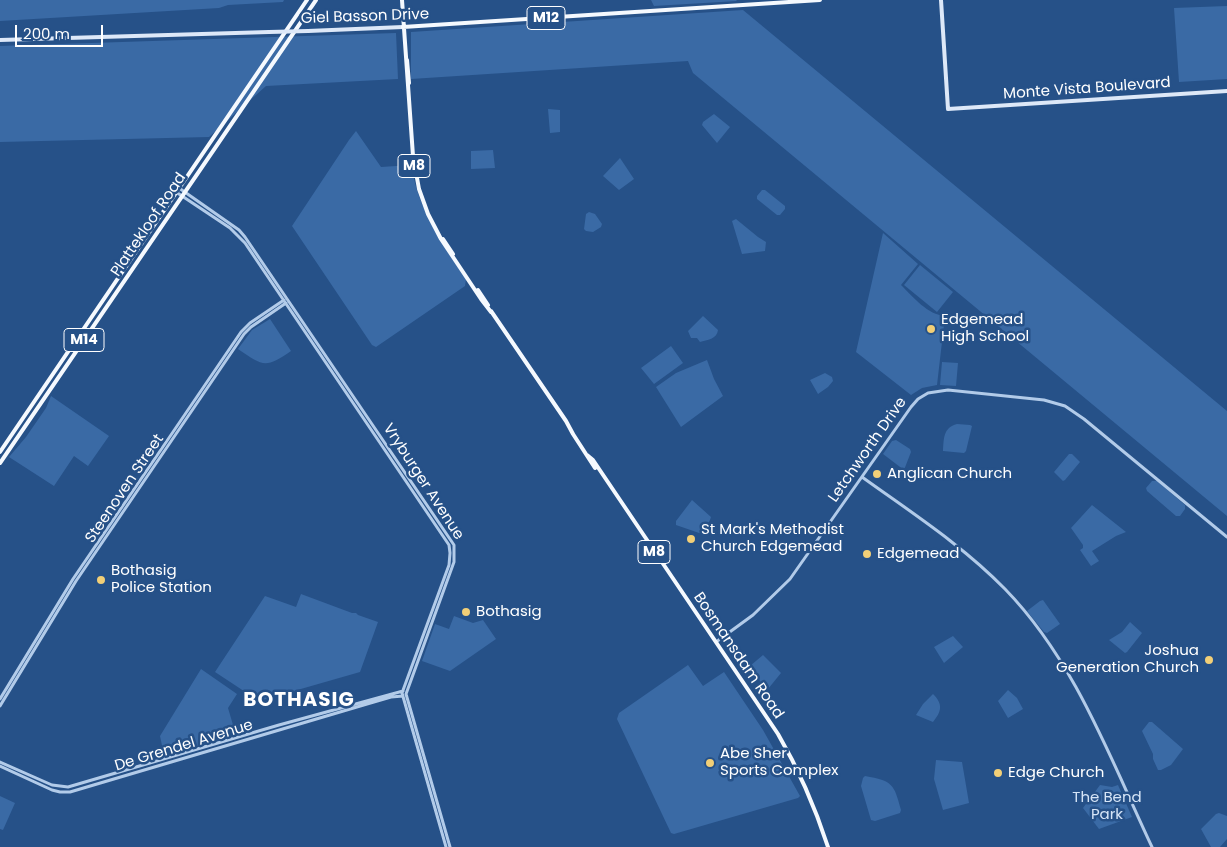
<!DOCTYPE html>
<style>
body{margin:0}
#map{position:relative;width:1227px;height:847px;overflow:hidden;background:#265188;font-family:Poppins,sans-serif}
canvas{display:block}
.scale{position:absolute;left:15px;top:25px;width:88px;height:22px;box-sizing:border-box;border:2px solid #fff;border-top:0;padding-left:6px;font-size:15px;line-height:18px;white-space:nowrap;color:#fff;-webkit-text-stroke:4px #265188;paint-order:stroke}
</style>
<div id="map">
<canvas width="1227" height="847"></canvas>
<div class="scale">200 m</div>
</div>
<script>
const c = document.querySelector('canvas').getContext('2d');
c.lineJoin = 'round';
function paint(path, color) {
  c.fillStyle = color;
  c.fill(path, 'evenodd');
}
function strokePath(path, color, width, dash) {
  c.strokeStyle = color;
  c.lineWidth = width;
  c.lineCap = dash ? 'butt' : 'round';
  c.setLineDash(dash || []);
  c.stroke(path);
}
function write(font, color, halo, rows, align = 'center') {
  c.font = font + ' Poppins,sans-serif';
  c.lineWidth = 5;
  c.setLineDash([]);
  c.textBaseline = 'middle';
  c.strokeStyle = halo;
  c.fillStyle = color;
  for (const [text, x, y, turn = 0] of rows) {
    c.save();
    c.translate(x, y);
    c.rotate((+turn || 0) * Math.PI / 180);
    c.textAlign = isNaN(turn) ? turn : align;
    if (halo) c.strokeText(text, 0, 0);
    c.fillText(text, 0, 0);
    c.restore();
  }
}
paint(new Path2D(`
 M0,0H284L283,2L228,5L219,8L0,21Z
 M651,0H736L737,1L654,6Z
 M1227,6V79L1179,82L1174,8Z
 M743,10L1227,411V516L693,73L688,61L411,79V32Z
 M396,33L398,79L266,86L209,137L0,142V46Z
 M548,109L560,110V132L550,133Z
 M714,114L730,127L717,143L702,125L703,122Z
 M356,131L381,167L411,165C419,211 441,242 466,279L465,286L376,347L372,345L292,226L349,140Z
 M493,150L495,168L471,169V151Z
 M620,158L634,179L619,190L603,176Z
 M762,190H765L785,206V209L780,215H777L757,199V196Z
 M589,212L595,214L602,224L601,227L593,232L586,231L584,229L586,214Z
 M736,219L758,237L766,242L765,251L742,254L732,221Z
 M883,233L918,264L901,285C913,297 928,315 945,316L937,385L922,388L911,395L856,352Z
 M920,265L953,292L937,312L904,285Z
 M703,316L718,330C717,339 707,340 700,342L697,338H691L688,331Z
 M270,319L291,351C265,369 263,366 238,349L252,330Z
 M671,346L683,363L654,384L641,368Z
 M707,360L714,379L723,396L681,427L656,387L676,373Z
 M942,362L958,363L956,386L940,385Z
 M825,373L832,377L833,381L828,387L818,394L810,380Z
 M51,396L109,436L88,466L74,456L54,486L9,457L26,437L46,408Z
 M957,424L970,425L972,426L966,451L964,453L943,451C944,438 943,428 957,424Z
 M896,440L910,449L911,452L904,470L883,454L892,441Z
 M1069,454H1072L1080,462L1065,480L1063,481L1054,472Z
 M1152,481H1157L1185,505V509L1180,516H1176L1147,491L1146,488Z
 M692,500L711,517L710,520L702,534L676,525V521Z
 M1092,505L1126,532L1116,536L1092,551L1099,561L1091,566L1080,550L1083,548V545L1071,528Z
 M301,594L352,613H356L358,615L378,622L360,672L259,701L215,672L265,596L296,607Z
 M1043,600L1060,624L1047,633L1044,632L1027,611L1040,601Z
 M454,616L473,623L483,620L496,639L450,671L422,661L435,624L449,629Z
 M1130,622L1142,633L1127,652L1125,653L1109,640L1122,632Z
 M953,636L963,647L944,663L934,647Z
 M763,655L781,673L768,689L762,684L750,666Z
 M688,665L703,686L724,672L763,730L800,796L798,798L674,834L671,833L617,719L619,713Z
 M201,669L237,694L228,708L236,735L164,755L160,736Z
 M1008,690L1017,698L1023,709L1008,718L998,701Z
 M933,694C943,704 942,711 933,722L916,715L923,704Z
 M1149,722H1152L1183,749L1171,765L1161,770H1158L1153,759V754L1142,731Z
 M936,760L962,762L969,803L943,810L934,779Z
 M865,776C893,781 894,784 901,810L900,813L875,821L871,820L861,786L863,778Z
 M1100,785L1112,787L1118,785L1132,817L1099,829L1083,808Z
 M0,796L15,803L3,830L0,829Z
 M1219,813L1227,816V839L1220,847H1211L1201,829L1216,814Z`), '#3a6aa5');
strokePath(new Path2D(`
 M179,188L239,230L245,237L454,545V562L406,694L450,847
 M176,192L230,228L245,243L449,545L450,553L449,565L402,693L446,847
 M862,477C912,513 962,545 1005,589C1075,661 1110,758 1152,847
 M716,642L753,615L790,579L911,407L918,399L928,393L948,390L1044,400L1065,406L1084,419L1227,537
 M0,699L73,579L241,332L250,323L284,300
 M0,706L76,581L244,334L251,327L286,303
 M0,762L52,785L68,787L279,725L403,691
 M0,766L52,790L60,792H70L367,704L391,697L403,696`), '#b2cbe9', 3);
strokePath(new Path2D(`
 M941,0L948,109L1227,91
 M308,31L403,27
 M0,40L269,32`), '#dde8f8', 4);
strokePath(new Path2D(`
 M402,0L413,156L419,189L428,214L441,239L481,299L491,312
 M403,27L820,0
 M407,60L409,83
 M443,239L453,254
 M478,290L488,305
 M491,311L566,421L573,434
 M573,434L595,468
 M0,452L307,0
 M587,455L593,460L778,734C799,770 815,807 828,847
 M0,463L316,0`), '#f5f9fe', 4);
strokePath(new Path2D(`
 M269,32L308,31`), '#dde8f8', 4);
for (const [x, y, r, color] of [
 [931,329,5,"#f2cf77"],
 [877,474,5,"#f2cf77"],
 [691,539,5,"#f2cf77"],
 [867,554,5,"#f2cf77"],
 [101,580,5,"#f2cf77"],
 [466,612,5,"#f2cf77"],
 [1209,660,5,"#f2cf77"],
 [710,763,5,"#f2cf77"],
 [998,773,5,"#f2cf77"]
]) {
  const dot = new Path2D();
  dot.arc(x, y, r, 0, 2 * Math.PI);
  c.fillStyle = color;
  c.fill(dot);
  strokePath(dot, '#265188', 2);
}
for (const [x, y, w] of [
 [546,18,38],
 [414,166,32],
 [84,340,40],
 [654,552,32]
]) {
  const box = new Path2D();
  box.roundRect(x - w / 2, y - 11.5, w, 23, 4);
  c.fillStyle = '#265188';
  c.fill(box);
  strokePath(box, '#fff', 1);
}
write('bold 14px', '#fff', null, [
 ["M12",546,18],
 ["M8",414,166],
 ["M14",84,340],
 ["M8",654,552]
]);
write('15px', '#fff', '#265188', [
 ["Giel Basson Drive",365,17,-2],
 ["Monte Vista Boulevard",1087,89,-4],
 ["Plattekloof Road",149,225,-56],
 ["Letchworth Drive",868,450,-55],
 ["Vryburger Avenue",423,482,57],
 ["Steenoven Street",125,489,-56],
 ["Bosmansdam Road",738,656,56],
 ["De Grendel Avenue",184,746,-17]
]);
write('15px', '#fff', '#265188', [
 ["Edgemead",941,320],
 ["High School",941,337],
 ["Anglican Church",887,474],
 ["St Mark's Methodist",701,530],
 ["Church Edgemead",701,547],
 ["Edgemead",877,554],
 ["Bothasig",111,571],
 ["Police Station",111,588],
 ["Bothasig",476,612],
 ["Joshua",1199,651,"right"],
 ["Generation Church",1199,668,"right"],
 ["Abe Sher",720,754],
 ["Sports Complex",720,771],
 ["Edge Church",1008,773]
], 'left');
write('15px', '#d6e5f7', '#265188', [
 ["The Bend",1107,798],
 ["Park",1107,815]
]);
c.letterSpacing = '1px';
write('bold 20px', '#fff', '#265188', [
 ["BOTHASIG",299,701]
]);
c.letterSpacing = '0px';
</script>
